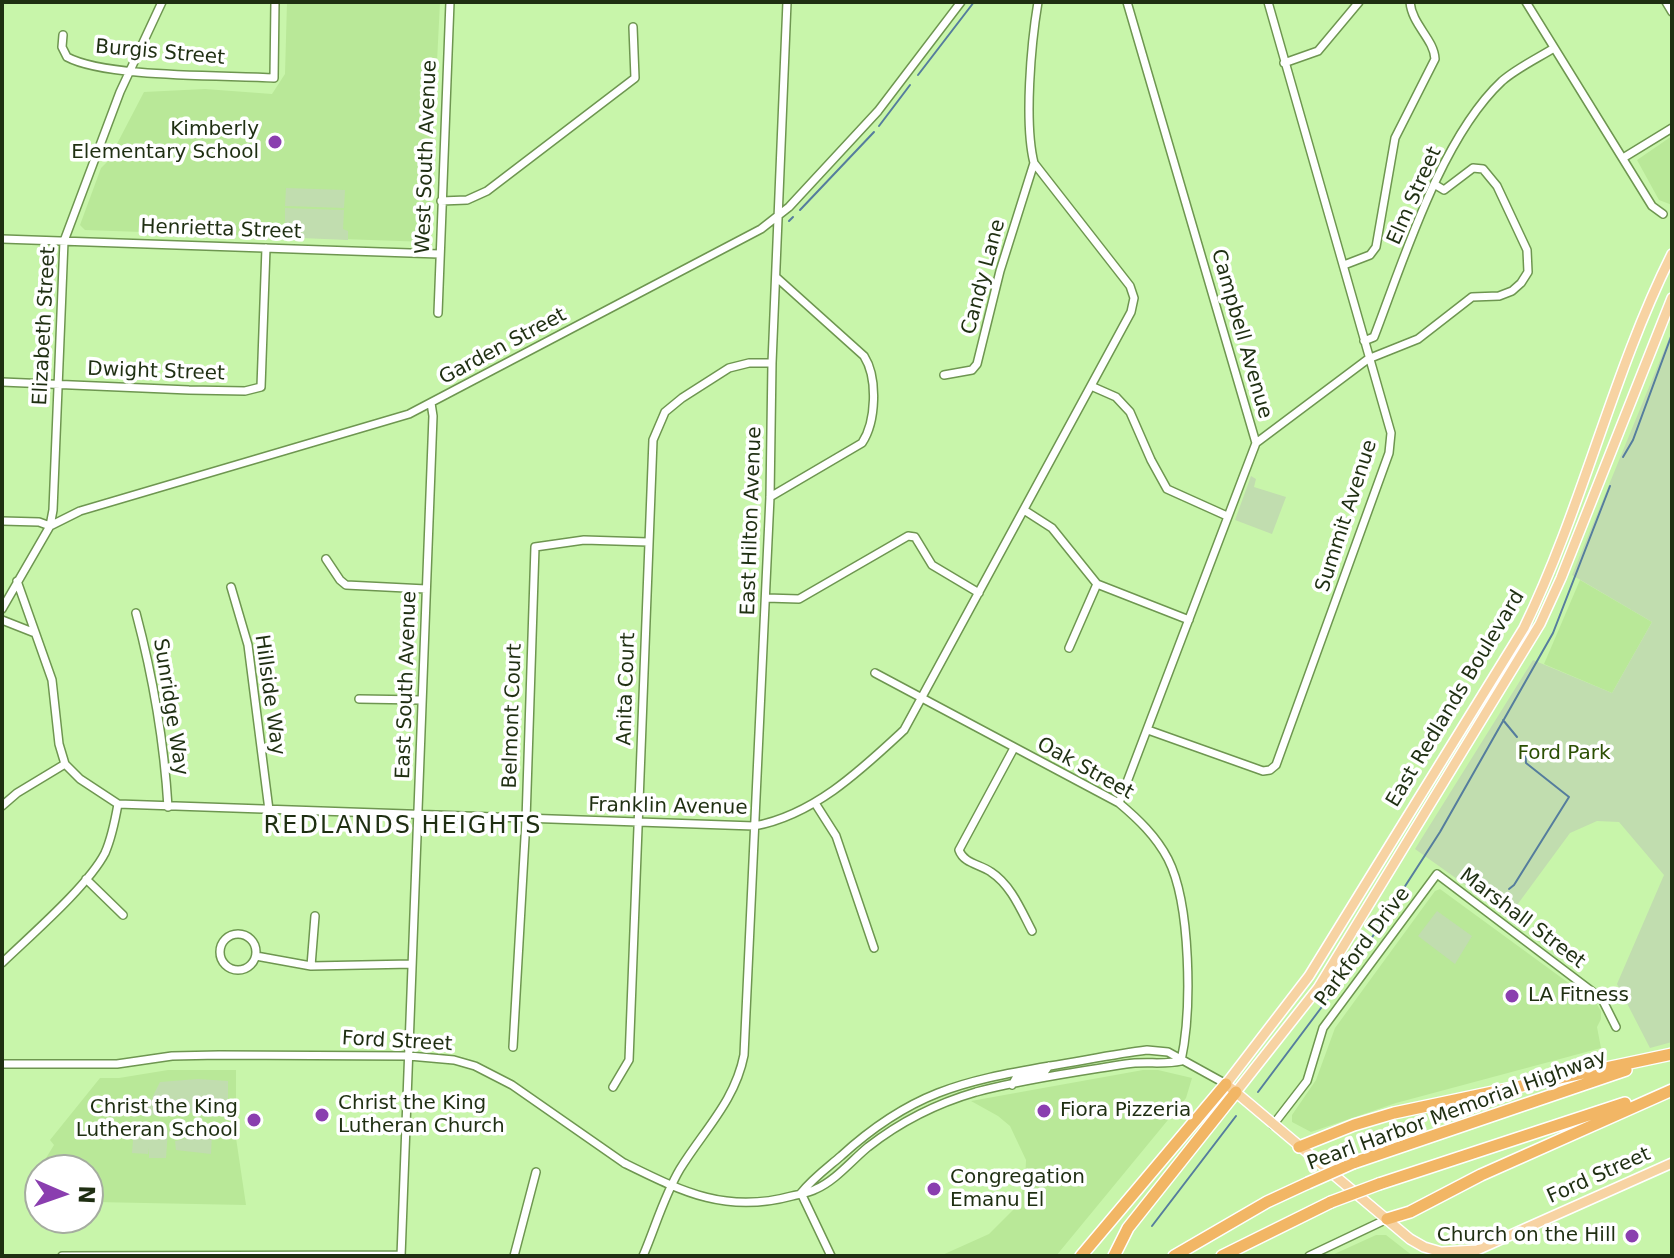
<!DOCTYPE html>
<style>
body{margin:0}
#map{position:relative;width:1674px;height:1258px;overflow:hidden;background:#c8f5aa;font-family:"DejaVu Sans",sans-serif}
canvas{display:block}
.frame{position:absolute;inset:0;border:4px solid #1f2f12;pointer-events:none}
.north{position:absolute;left:24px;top:1154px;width:80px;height:80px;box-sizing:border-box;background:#fff;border:2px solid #a5aca0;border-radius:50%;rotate:92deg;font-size:22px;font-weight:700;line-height:32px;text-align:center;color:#1f2f12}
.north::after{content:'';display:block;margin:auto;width:28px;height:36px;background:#8a3eaf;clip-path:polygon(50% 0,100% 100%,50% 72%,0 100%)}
</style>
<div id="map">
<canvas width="1674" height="1258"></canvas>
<div class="frame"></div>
<div class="north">N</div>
</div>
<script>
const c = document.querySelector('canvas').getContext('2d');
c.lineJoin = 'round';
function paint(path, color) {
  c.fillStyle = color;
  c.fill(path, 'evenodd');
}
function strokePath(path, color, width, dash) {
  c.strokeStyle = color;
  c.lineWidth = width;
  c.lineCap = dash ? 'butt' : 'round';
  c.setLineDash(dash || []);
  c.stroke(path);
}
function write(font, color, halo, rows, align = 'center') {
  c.font = font + ' "DejaVu Sans",sans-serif';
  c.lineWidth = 7;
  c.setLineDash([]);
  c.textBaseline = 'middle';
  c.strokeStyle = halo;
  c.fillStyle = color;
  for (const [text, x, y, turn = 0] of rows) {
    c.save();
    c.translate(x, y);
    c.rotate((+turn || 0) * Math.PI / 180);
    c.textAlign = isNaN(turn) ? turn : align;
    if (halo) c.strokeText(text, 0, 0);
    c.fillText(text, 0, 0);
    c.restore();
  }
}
paint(new Path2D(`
 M287,2H440L428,242L85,230L80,225L101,168L108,161L144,92L205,89L272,94L285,74Z
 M1672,136V205L1659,200L1637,160Z
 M1580,580L1652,622L1612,693L1544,664Z
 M1440,889L1596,1003L1601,1011V1019L1597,1027L1601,1048L1396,1103L1311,1132L1292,1122V1115L1316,1080L1335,1028L1435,891Z
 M168,1070H236V1138L246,1205L95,1202L88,1198V1170H50L43,1163L54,1145L50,1140L100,1078H119Z
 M1143,1070H1158L1192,1078L1186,1098L1056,1256H940L989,1234L1016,1207L1025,1183L1026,1160L1010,1126L998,1116L971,1101Z
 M1376,1235H1386L1413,1256H1330Z`), '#b9e898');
paint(new Path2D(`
 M286,188L345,190L344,208L285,206Z
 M285,208L344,210L343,229L348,231V240L278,237V227H285Z
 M1672,331V1042L1650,1048L1617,984L1664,875L1619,822L1597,821L1570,833L1509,916L1415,849L1533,660L1612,693L1652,622L1572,575Z
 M1251,476L1256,479L1254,487L1286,497L1272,534L1235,520Z
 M1437,911L1472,936L1455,964L1418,936Z
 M198,1079L228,1081V1110L143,1116L160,1082Z
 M134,1126L168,1130L166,1158H149V1148L148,1154L132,1153Z
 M212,1133L211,1154L176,1150L175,1141Z`), '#c1ddaf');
strokePath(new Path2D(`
 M918,75L974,2
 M879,126L910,85
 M800,210L874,132
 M789,221L793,217
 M1623,457L1633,440L1672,334
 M1503,720L1517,737
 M1509,889L1514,885L1569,797L1526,763L1525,747
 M1258,1092L1360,956L1440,832L1553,633L1610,486
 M1152,1226L1236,1116`), '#557d9d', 2);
const minor = new Path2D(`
 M1526,2L1652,206L1663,214
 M1666,2L1672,12
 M63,35L62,47L67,57C106,78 225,75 274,78L275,2
 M1284,63L1318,51L1359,2
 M1623,158L1672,128
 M441,201L467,200L487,191L635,78L633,27
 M2,239L439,254
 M1344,265L1370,255L1376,247L1395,138L1435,59C1434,39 1412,25 1410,2
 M438,313L450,2
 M1364,341L1374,337C1404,259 1441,138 1502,81C1517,68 1538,58 1554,48
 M944,375L972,370L977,364L1000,271L1034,163
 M2,382L189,390L245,391L261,387L266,248
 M1091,386L1116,397L1130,412L1151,460L1167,489L1227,516
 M1256,443L1368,359L1418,339L1472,297L1499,296L1512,291L1521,283L1528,272L1527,250L1497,186L1483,169L1473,168L1444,190L1434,184
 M770,497L862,443C876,422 878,378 864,356L776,277
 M1024,510L1052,528L1097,584L1189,620
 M2,521L39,522L50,526
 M50,526L53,510L64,241L120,92L162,2
 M326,559L340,580L346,585L426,589
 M17,581L52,680L59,744L65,764L80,779L118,804L754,826C814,815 861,770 904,730L1131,312L1134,298L1130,286L1034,163C1024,123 1031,44 1038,2
 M231,587L248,645L269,810
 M766,598L799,599L908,536L915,537L932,565L979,593
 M2,609L50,526L80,511L409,414L761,229L789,207L878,111L961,2
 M136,613C153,677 164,741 168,807
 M2,620L35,633
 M1069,648L1097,584
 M875,673L1119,803C1138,819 1156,836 1168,859C1191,904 1192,1011 1181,1061
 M359,699L421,700
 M1148,730L1263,771L1270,770L1276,765L1389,453L1391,433L1268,2
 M1014,748L959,850C964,864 980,864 991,872C1011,885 1021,910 1032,931
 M815,803L836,836L874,948
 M1119,803L1256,443L1127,2
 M2,806L17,793L65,764
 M86,879L123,915
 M220 952a18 18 0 1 1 36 0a18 18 0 1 1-36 0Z
 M256,956L311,966L412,964
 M2,963C31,935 88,886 105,853C112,837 115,821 118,804
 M311,966L315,916
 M513,1047L526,820L535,547L584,540L648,542
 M2,1064H117L172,1056L219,1055L409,1056L454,1060L475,1066L512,1085L624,1163C683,1192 726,1214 792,1196C800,1194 809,1193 816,1189C836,1180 851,1161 868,1147C900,1122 938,1103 976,1092C1025,1079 1077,1072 1126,1064C1144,1061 1165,1065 1181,1061
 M1012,1085L1016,1078L1043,1074L1049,1066
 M613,1087L629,1060L653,440L665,412L682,398L729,368L749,363H772
 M1273,1125L1307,1081L1323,1028L1437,874L1602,999L1616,1027
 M801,1193C813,1178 827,1168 841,1156C910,1093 961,1081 1050,1066C1082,1061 1114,1054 1147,1050L1168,1052L1226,1084
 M801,1193L831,1256
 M62,1256L401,1255
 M401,1256L433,416L431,403
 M514,1256L536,1172
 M643,1256C655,1228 664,1196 680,1169C704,1130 735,1101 744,1055L770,497L772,363L787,2
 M1309,1256L1387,1219`);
const major = new Path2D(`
 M1672,254C1612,374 1583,507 1524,628L1309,976L1226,1084L1410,1239L1424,1247L1441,1252L1477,1250L1672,1163
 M1236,1092L1318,988L1540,624L1561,578L1672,298`);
const highway = new Path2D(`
 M1299,1147L1354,1125L1394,1113L1672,1054
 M1353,1163L1626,1070
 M1379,1184L1625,1103
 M1387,1219L1410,1212L1481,1175L1672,1090
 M1081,1256L1226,1084
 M1114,1256L1128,1228L1236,1092
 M1174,1256L1267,1202L1308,1183
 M1222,1256L1331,1202`);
strokePath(minor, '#6e9650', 10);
strokePath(major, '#fff', 12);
strokePath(highway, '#fff', 14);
strokePath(minor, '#fff', 7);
strokePath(major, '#f7d3a3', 9);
strokePath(highway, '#f2b665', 11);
const highwayBridge = new Path2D(`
 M1308,1183L1353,1163
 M1331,1202L1379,1184`);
strokePath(highwayBridge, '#fff', 14, []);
strokePath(highwayBridge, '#f2b665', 11);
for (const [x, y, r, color] of [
 [275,142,8,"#8a3eaf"],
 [1512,996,8,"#8a3eaf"],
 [1044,1111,8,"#8a3eaf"],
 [322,1115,8,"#8a3eaf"],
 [254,1120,8,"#8a3eaf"],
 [934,1189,8,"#8a3eaf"],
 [1632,1236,8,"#8a3eaf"]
]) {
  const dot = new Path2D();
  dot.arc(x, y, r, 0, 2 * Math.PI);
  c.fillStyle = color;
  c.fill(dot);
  strokePath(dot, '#fff', 3);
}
write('20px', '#1f2f12', '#fff', [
 ["Burgis Street",160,53,5],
 ["West South Avenue",427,157,-88],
 ["Elm Street",1415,196,-66],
 ["Henrietta Street",221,230,2],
 ["Candy Lane",984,277,-75],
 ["Elizabeth Street",45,326,-87],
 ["Campbell Avenue",1241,334,74],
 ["Garden Street",503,347,-28],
 ["Dwight Street",156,372,2],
 ["Summit Avenue",1347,516,-72],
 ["East Hilton Avenue",752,521,-88],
 ["East South Avenue",407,685,-88],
 ["Anita Court",627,689,-88],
 ["Hillside Way",269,695,82],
 ["East Redlands Boulevard",1456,699,-59],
 ["Sunridge Way",170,707,81],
 ["Belmont Court",513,716,-88],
 ["Oak Street",1085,769,29],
 ["Franklin Avenue",668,807,1],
 ["Marshall Street",1522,919,37],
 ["Parkford Drive",1363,947,-53],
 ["Ford Street",397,1042,3],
 ["Pearl Harbor Memorial Highway",1457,1111,-20],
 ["Ford Street",1599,1176,-24]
]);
write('20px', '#1f2f12', '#fff', [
 ["Kimberly",259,130,"right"],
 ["Elementary School",259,153,"right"],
 ["LA Fitness",1528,996],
 ["Christ the King",338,1104],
 ["Lutheran Church",338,1127],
 ["Christ the King",238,1108,"right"],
 ["Lutheran School",238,1131,"right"],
 ["Fiora Pizzeria",1060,1111],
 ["Congregation",950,1178],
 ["Emanu El",950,1201],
 ["Church on the Hill",1616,1236,"right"]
], 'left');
write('20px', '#2b4f03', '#fff', [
 ["Ford Park",1564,754]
]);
c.letterSpacing = '2px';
write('24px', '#1f2f12', '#fff', [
 ["REDLANDS HEIGHTS",403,827]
]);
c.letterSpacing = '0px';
</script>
